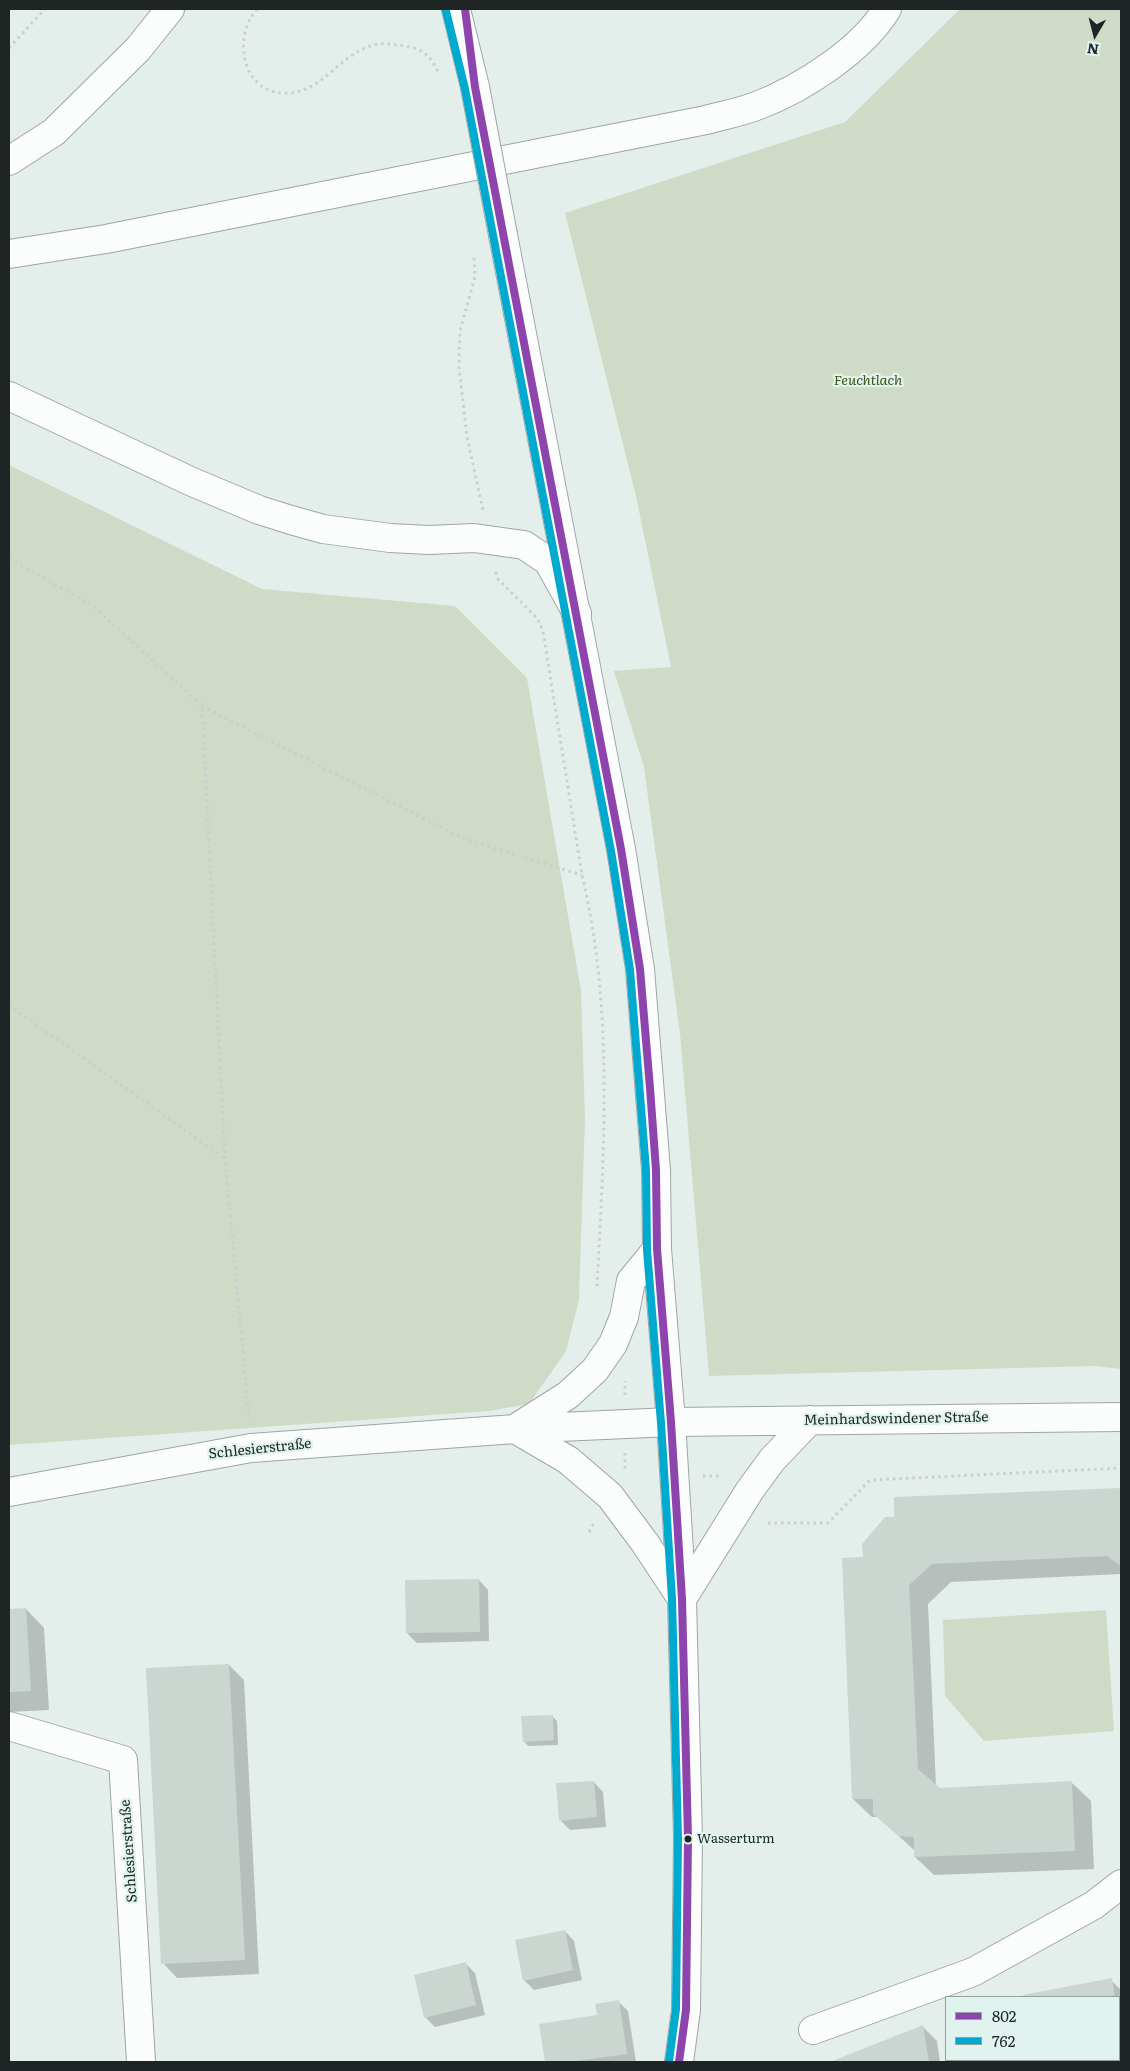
<!DOCTYPE html>
<meta charset="utf-8">
<style>
body{margin:0}
#map{position:relative;width:1130px;height:2071px;overflow:hidden;background:#e4efec;font-family:Literata,serif}
canvas{display:block}
.frame{position:absolute;inset:0;border:10px solid #1e2524;pointer-events:none}
.legend{position:absolute;left:945px;top:1996px;width:175px;height:65px;box-sizing:border-box;background:#e0f3ef;border:1px solid #92a19e;margin:0;padding:6px 9px;list-style:none;font-size:15px;color:#1e2524}
.legend li{display:flex;align-items:center;gap:10px;height:25px}
.legend b{width:25px;border:1px solid #92a19e}
.north{position:absolute;left:1070px;top:10px;width:50px;height:50px;-webkit-text-stroke:4px #e0f3ef;paint-order:stroke;rotate:188deg;font-size:14px;font-weight:700;line-height:20px;text-align:center;color:#1e2524}
.north::after{content:'';display:block;margin:auto;width:18px;height:22px;background:#1e2524;clip-path:polygon(50% 0,100% 100%,50% 72%,0 100%)}
</style>
<div id="map">
<canvas width="1130" height="2071"></canvas>
<div class="frame"></div>
<ul class="legend">
<li><b style="height:6px;background:#8e44ad"></b>802</li>
<li><b style="height:6px;background:#00a9ce"></b>762</li>
</ul>
<div class="north">N</div>
</div>
<script>
const c = document.querySelector('canvas').getContext('2d');
c.lineJoin = 'round';
function paint(path, color) {
  c.fillStyle = color;
  c.fill(path, 'evenodd');
}
function strokePath(path, color, width, dash) {
  c.strokeStyle = color;
  c.lineWidth = width;
  c.lineCap = dash ? 'butt' : 'round';
  c.setLineDash(dash || []);
  c.stroke(path);
}
function write(font, color, halo, rows, align = 'center') {
  c.font = font + ' Literata,serif';
  c.lineWidth = 4.5;
  c.setLineDash([]);
  c.textBaseline = 'middle';
  c.strokeStyle = halo;
  c.fillStyle = color;
  for (const [text, x, y, turn = 0] of rows) {
    c.save();
    c.translate(x, y);
    c.rotate((+turn || 0) * Math.PI / 180);
    c.textAlign = isNaN(turn) ? turn : align;
    if (halo) c.strokeText(text, 0, 0);
    c.fillText(text, 0, 0);
    c.restore();
  }
}
paint(new Path2D(`
 M960,9H1121V1369L1094,1366L709,1376L680,1034L644,767L614,671L671,667L636,496L565,213L845,122Z
 M9,465L262,589L455,606L527,678L581,991L585,1118L579,1300L566,1351L529,1404L489,1411L9,1445Z
 M1106,1610L1114,1731L984,1741L945,1696L943,1620Z`), '#cfdbc7');
paint(new Path2D(`
 M1121,1489V1574L951,1582L928,1604L936,1786L939,1789L1072,1783L1091,1801L1094,1869L934,1875L915,1857V1851L878,1817H872L853,1799L864,1558L896,1518V1498Z
 M479,1580L488,1590L489,1641L417,1643L407,1633Z
 M26,1609L44,1628L49,1710L9,1712V1610Z
 M229,1665L244,1680L259,1974L177,1978L163,1963Z
 M552,1716L557,1721L558,1745L528,1746L524,1741Z
 M594,1782L603,1792L606,1827L570,1830L560,1820Z
 M565,1931L574,1941L582,1980L534,1990L524,1980Z
 M466,1964L475,1973L485,2015L435,2027L425,2017Z
 M1111,1980L1121,1990V2039L1119,2040V1997H1024Z
 M618,2001L628,2011L636,2062H546L541,2025L598,2016Z
 M923,2027L937,2041L940,2062H833Z`), '#0003');
paint(new Path2D(`
 M1121,1488V1566L1107,1556L932,1564L909,1585L918,1769L940,1788L1072,1781L1075,1851L914,1857V1837L899,1836L873,1814V1799H852L842,1558L863,1557L862,1544L885,1517H894V1497Z
 M479,1579L480,1632L406,1633L405,1580Z
 M26,1608L31,1691L9,1692V1609Z
 M229,1664L245,1960L161,1964L146,1668Z
 M553,1715L554,1740L523,1742L521,1716Z
 M594,1781L597,1817L559,1821L556,1783Z
 M565,1930L573,1970L523,1981L515,1940Z
 M466,1962L476,2005L424,2018L414,1975Z
 M1112,1978L1115,1997H1023V1995Z
 M619,2000L627,2054L568,2062H545L539,2024L597,2015L595,2004Z
 M923,2025L929,2062H830Z`), '#cad6cf');
const minor = new Path2D(`
 M516,1428L568,1395L595,1370L613,1344L624,1317L631,1281L657,1249
 M515,1429L568,1460L610,1496L645,1543L682,1599
 M9,1492L251,1448L515,1429L671,1422
 M9,1726L123,1760L141,2062
 M813,2030L973,1972L1094,1905L1121,1884`);
const tertiary = new Path2D(`
 M671,1422L1121,1417
 M682,1599L750,1490L772,1460L810,1420`);
const secondary = new Path2D(`
 M456,9L475,87
 M503,235L621,849L640,969L656,1170L657,1249L671,1422L682,1599L688,1838L686,2010L679,2062`);
const primary = new Path2D(`
 M9,161L54,132L138,49L170,9
 M9,254L106,239L706,120C724,115 742,112 759,105C803,88 862,50 887,9
 M9,396L190,481L259,510L291,520L323,529L390,538L429,540L474,538L524,545L548,561L577,613`);
strokePath(minor, '#9ea6a4', 30);
strokePath(tertiary, '#9ea6a4', 30);
strokePath(secondary, '#9ea6a4', 30);
strokePath(primary, '#9ea6a4', 30);
strokePath(new Path2D(`
 M257,9C231,38 243,96 288,93C322,92 339,56 370,46C381,42 393,44 404,46C423,49 430,55 438,72
 M9,48L45,9
 M474,258L475,277L460,331L459,366L467,437L483,510
 M9,559L92,605L202,706L225,1159L249,1417
 M496,572L497,578L537,618L543,631L582,875C614,1010 604,1149 597,1286
 M202,706L464,839L582,875
 M9,1005L225,1159
 M625,1395V1381
 M625,1453V1470
 M703,1476H722
 M768,1523H828L870,1480L1121,1468
 M589,1532L594,1523`), '#cacecd', 3, [2.5, 4]);
strokePath(minor, '#fbfdfc', 28);
strokePath(tertiary, '#fbfdfc', 28);
strokePath(secondary, '#fbfdfc', 28);
strokePath(primary, '#fbfdfc', 28);
const secondaryBridge = new Path2D(`
 M475,87L503,235`);
strokePath(secondaryBridge, '#9ea6a4', 30, []);
strokePath(secondaryBridge, '#fbfdfc', 28);
strokePath(new Path2D(`
 M465,9L475,87L621,849L640,969L650,1088L656,1170L657,1249L671,1422L682,1599L688,1838L686,2010L679,2062`), '#8e44ad', 8);
strokePath(new Path2D(`
 M446,11L465,89L611,851L630,970L646,1170L647,1250L661,1423L672,1599L678,1838L676,2009L669,2061`), '#00a9ce', 8);
for (const [x, y, r, color] of [
 [688,1839,4.5,"#1e2524"]
]) {
  const dot = new Path2D();
  dot.arc(x, y, r, 0, 2 * Math.PI);
  c.fillStyle = color;
  c.fill(dot);
  strokePath(dot, '#e0f3ef', 2);
}
write('13px', '#1e2524', '#e0f3ef', [
 ["Wasserturm",697,1839]
], 'left');
write('italic 14px', '#415416', '#e0f3ef', [
 ["Feuchtlach",868,381]
]);
write('14px', '#1e2524', '#e0f3ef', [
 ["Meinhardswindener Straße",896,1419,-1],
 ["Schlesierstraße",260,1449,-6],
 ["Schlesierstraße",129,1851,-94]
]);
</script>
